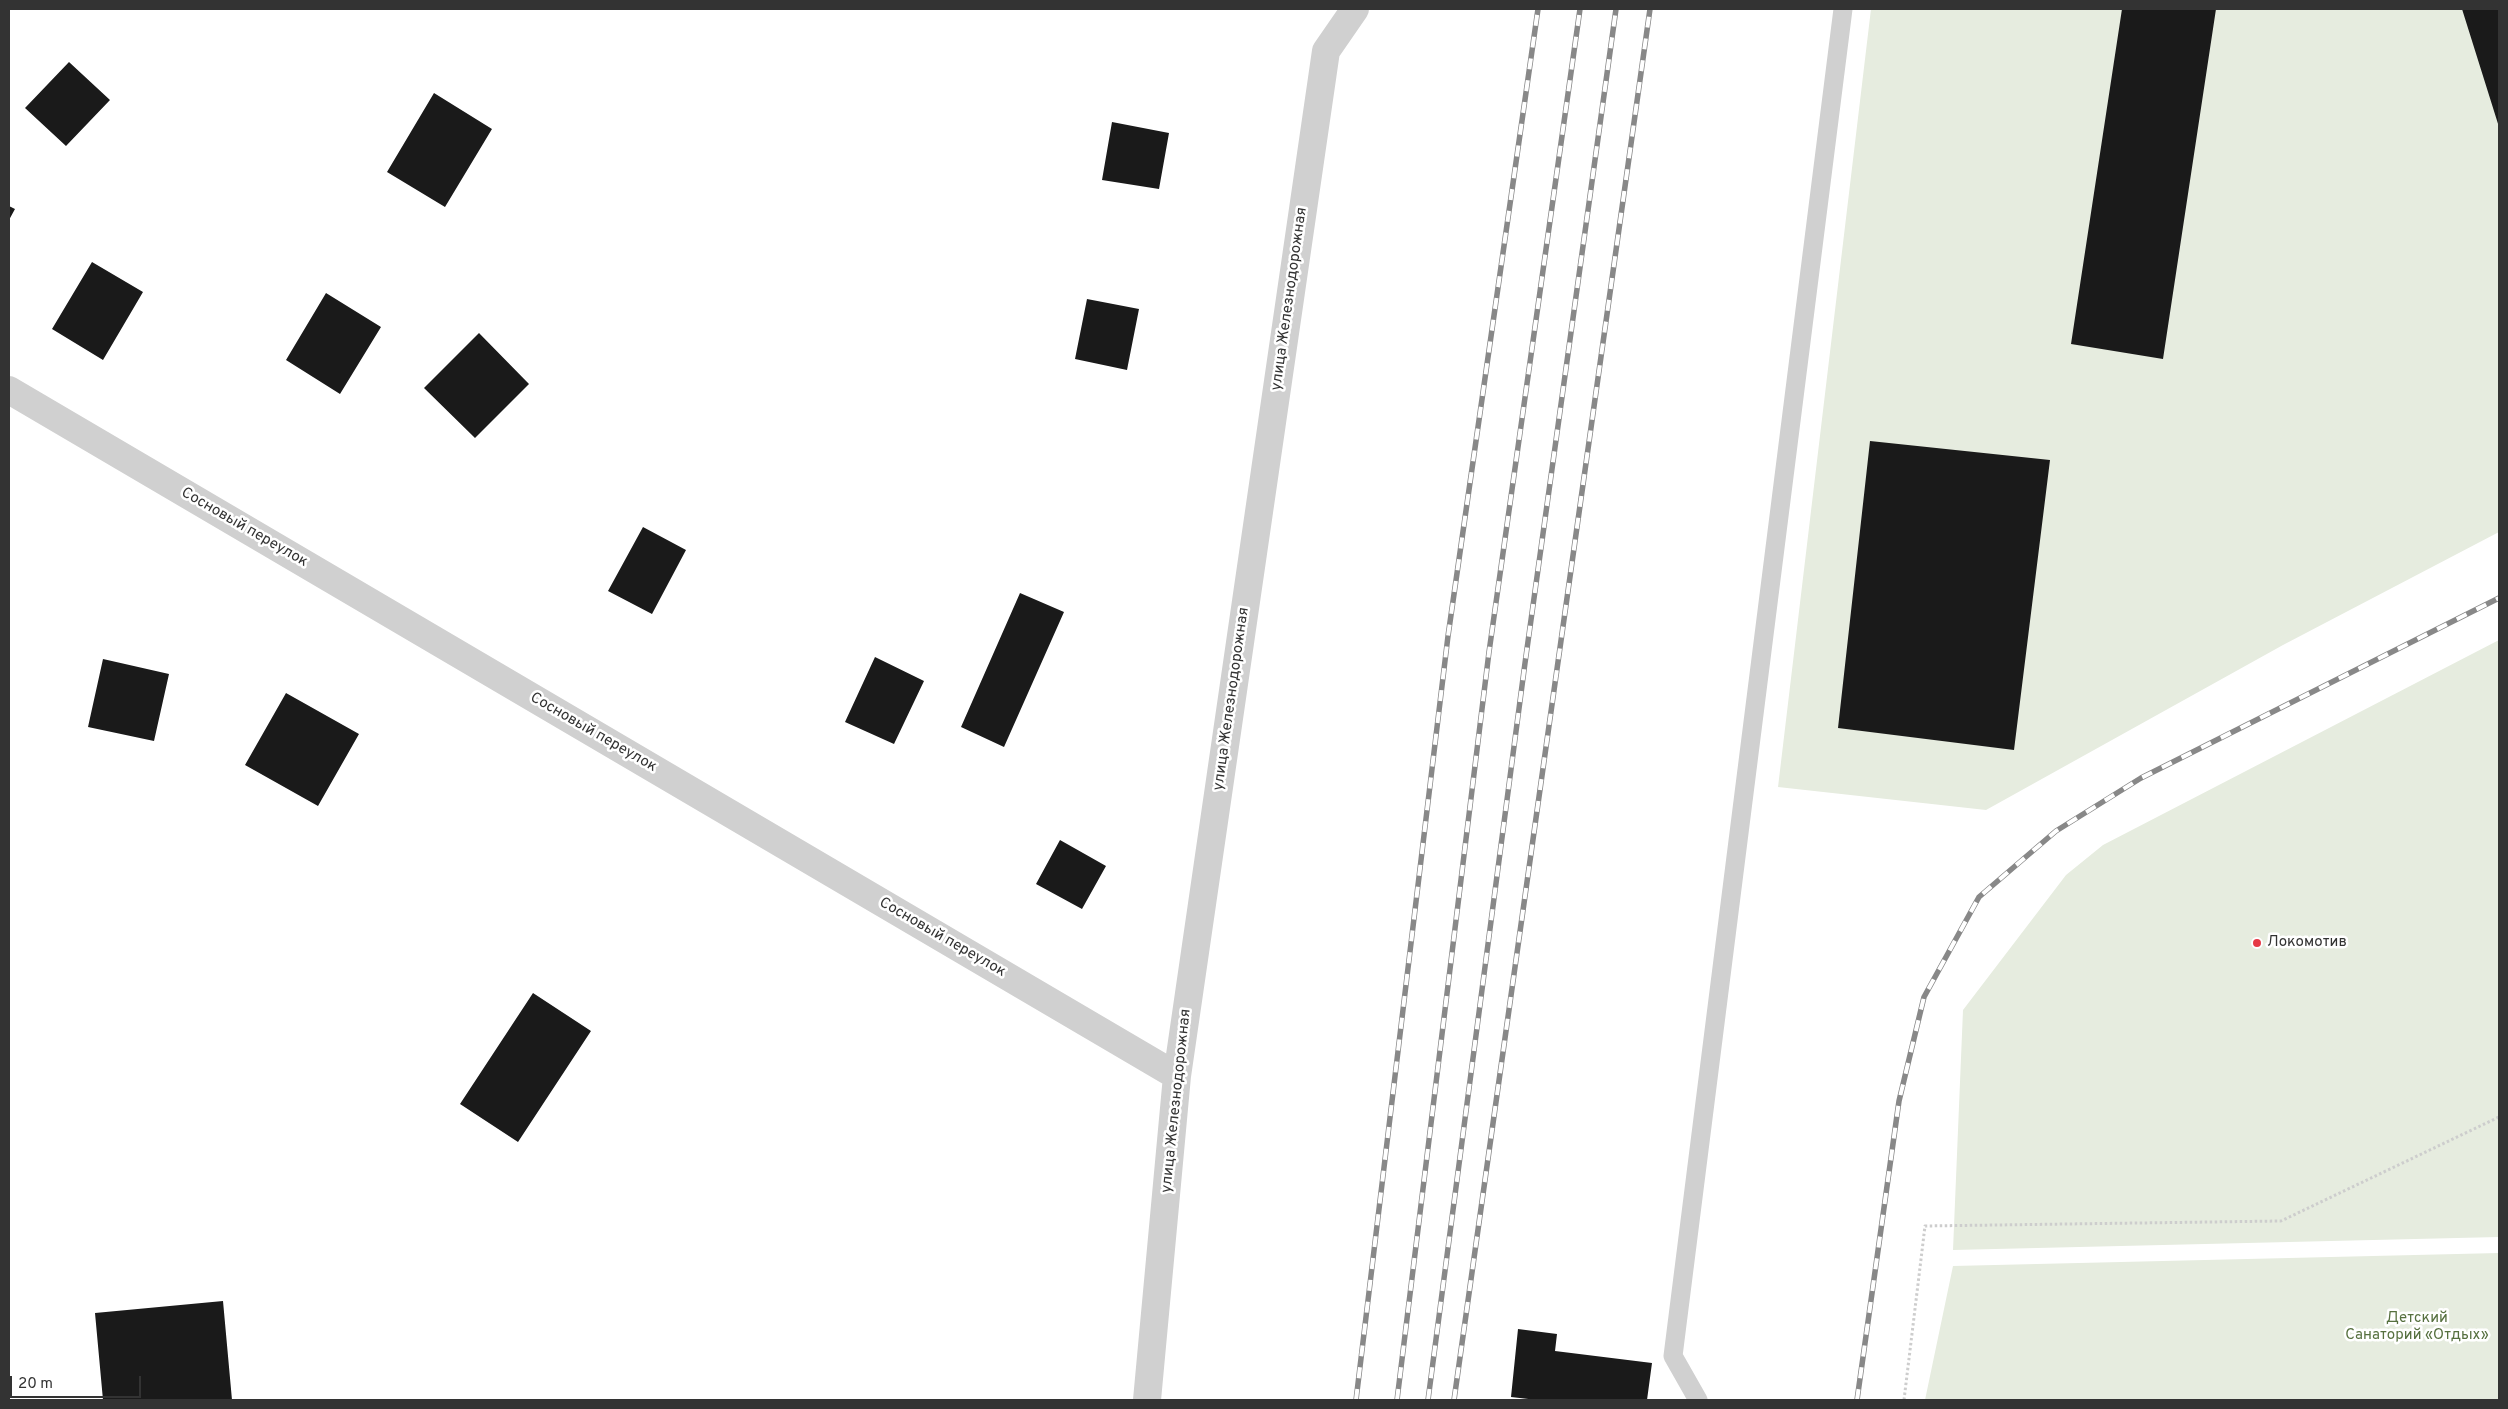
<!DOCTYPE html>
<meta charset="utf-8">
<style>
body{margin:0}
#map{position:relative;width:2508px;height:1409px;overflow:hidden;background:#fff;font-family:Overpass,sans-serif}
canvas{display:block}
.frame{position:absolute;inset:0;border:10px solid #333;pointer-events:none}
.scale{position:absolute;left:10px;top:1376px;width:131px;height:22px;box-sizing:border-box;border:2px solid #333;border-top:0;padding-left:6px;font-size:15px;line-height:18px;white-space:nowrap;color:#333;-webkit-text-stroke:4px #fff;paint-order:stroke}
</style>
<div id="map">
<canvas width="2508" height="1409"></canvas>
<div class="frame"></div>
<div class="scale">20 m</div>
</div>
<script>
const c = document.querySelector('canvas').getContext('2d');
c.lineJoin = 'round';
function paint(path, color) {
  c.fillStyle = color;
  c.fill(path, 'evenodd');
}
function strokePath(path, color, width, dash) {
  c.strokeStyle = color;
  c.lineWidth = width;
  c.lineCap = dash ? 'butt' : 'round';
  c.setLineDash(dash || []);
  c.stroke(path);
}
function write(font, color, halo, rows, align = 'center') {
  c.font = font + ' Overpass,sans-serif';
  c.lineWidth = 5;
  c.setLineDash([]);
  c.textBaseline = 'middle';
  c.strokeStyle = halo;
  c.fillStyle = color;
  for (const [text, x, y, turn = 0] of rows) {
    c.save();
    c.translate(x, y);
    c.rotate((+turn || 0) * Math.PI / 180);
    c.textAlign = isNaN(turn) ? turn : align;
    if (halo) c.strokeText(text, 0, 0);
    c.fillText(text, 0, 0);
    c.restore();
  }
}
paint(new Path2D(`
 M1871,9H2499V532L2283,645L1986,810L1778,787Z
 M2499,640V1237L1953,1250L1963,1010L2066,875L2103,845Z
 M2499,1253V1400H1925L1953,1266Z`), '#e6ecdf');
paint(new Path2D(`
 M2122,9H2216L2163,359L2071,344Z
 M2462,9H2499V127Z
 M69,62L110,100L66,146L25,108Z
 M434,93L492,129L445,207L387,172Z
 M1112,122L1169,133L1159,189L1102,180Z
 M9,206L15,209L9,220Z
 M92,262L143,292L103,360L52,329Z
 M326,293L381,327L340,394L286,360Z
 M1087,299L1139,309L1127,370L1075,359Z
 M479,333L529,384L475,438L424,388Z
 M1870,441L2050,460L2014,750L1838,728Z
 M643,527L686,550L652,614L608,591Z
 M1020,593L1064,612L1004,747L961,727Z
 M875,657L924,681L894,744L845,722Z
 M103,659L169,674L154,741L88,727Z
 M286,693L359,734L318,806L245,765Z
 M1060,840L1106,866L1082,909L1036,884Z
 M533,993L591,1031L518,1142L460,1104Z
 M223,1301L232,1400H103L95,1313Z
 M1518,1329L1557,1334L1555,1351L1652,1363L1647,1400H1537L1511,1397Z`), '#1a1a1a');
strokePath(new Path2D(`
 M1904,1400L1925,1226L2281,1221L2499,1117`), '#cdcdcd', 3, [2.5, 2.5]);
strokePath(new Path2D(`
 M1698,1400L1673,1356L1843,9`), '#d0d0d0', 19);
strokePath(new Path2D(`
 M9,390L1177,1076
 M1147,1400L1177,1076L1326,51L1355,9`), '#d0d0d0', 28);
const rail = new Path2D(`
 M1356,1400L1448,636L1538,9
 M1397,1400L1489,652L1580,9
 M1428,1400L1525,663L1616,9
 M1454,1400L1650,9
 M1857,1400L1899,1101L1924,997L1979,897L2056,831L2141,778L2499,598`);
strokePath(rail, '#888', 5.5);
strokePath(rail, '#fff', 4, [11]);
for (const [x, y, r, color] of [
 [2257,943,5,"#e63946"]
]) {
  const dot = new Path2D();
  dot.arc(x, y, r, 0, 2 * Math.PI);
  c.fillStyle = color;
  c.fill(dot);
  strokePath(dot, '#fff', 2);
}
write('15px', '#333', '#fff', [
 ["улица Железнодорожная",1290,299,-82],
 ["Сосновый переулок",244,528,30],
 ["улица Железнодорожная",1232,699,-82],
 ["Сосновый переулок",593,733,30],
 ["Сосновый переулок",942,938,30],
 ["улица Железнодорожная",1177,1101,-84]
]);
write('15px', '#333', '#fff', [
 ["Локомотив",2267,943]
], 'left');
write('15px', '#56703f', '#fff', [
 ["Детский",2417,1319],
 ["Санаторий «Отдых»",2417,1336]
]);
</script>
